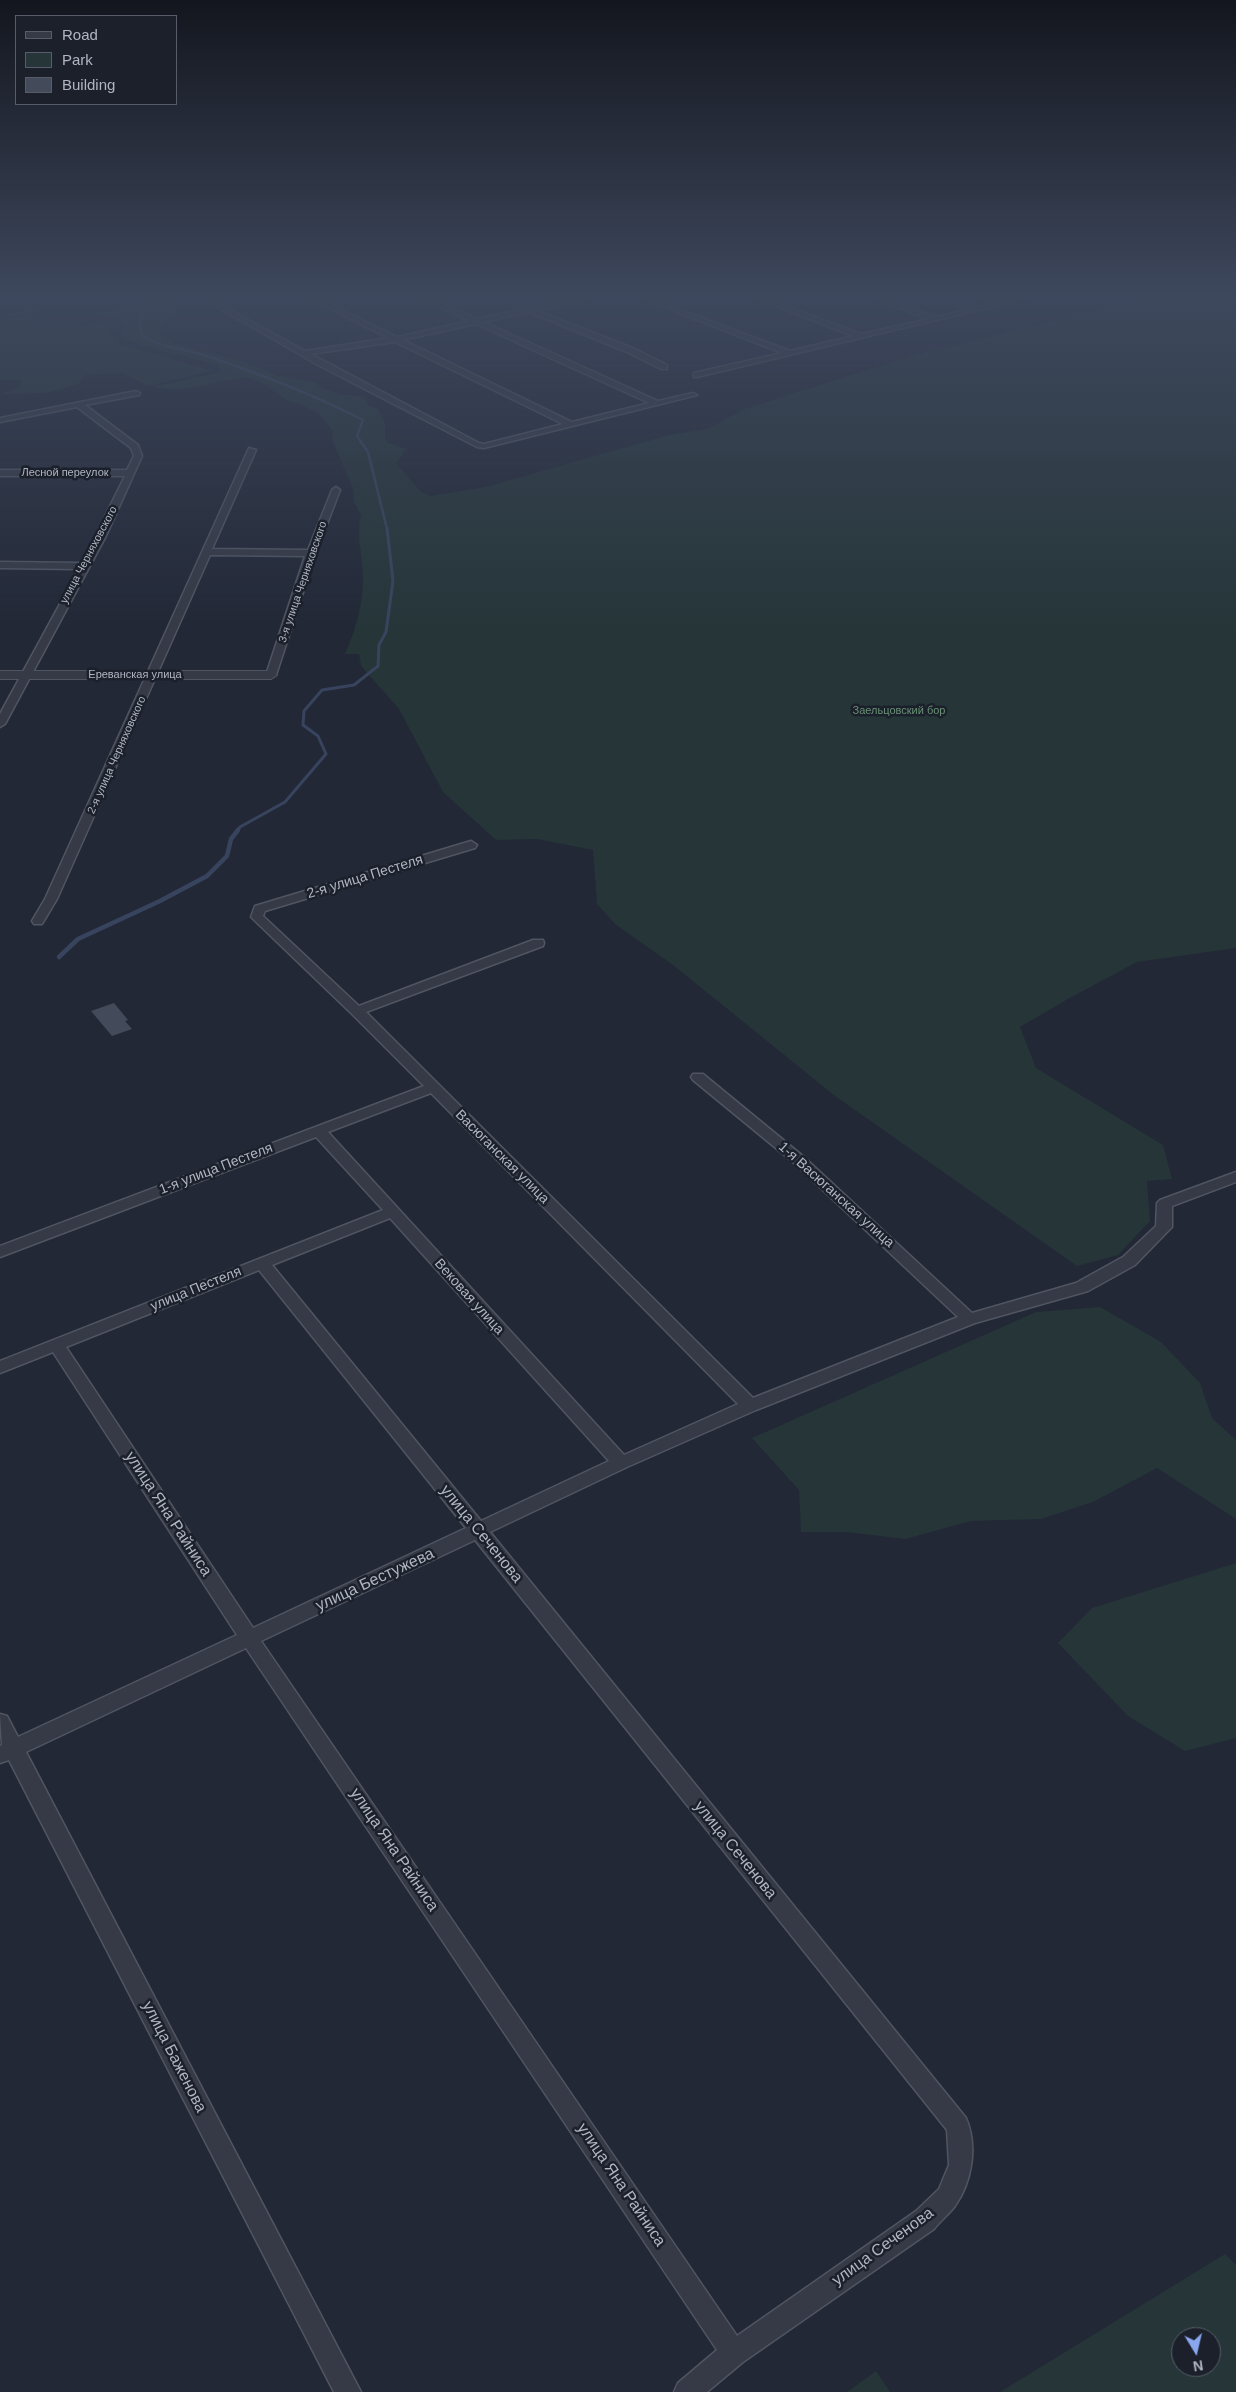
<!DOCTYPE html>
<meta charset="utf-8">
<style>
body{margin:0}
#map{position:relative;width:1236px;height:2392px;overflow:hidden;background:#222836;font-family:Helvetica,sans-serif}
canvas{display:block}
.legend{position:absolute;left:15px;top:15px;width:162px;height:90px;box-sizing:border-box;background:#1b202b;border:1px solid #575c68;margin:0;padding:6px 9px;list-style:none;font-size:15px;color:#b0b5c3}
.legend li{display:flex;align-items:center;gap:10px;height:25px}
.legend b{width:25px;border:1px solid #575c68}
.north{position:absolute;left:1171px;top:2327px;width:50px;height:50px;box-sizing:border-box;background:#1b202b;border:1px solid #575c68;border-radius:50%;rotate:171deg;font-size:14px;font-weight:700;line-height:20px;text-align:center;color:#b0b5c3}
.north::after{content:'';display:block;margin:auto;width:18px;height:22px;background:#89a6ef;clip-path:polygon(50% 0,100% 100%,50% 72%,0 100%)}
</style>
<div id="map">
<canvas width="1236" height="2392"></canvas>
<ul class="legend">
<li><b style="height:6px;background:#353a46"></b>Road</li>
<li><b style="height:14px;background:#253538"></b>Park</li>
<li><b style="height:14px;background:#434b5a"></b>Building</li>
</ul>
<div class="north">N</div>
</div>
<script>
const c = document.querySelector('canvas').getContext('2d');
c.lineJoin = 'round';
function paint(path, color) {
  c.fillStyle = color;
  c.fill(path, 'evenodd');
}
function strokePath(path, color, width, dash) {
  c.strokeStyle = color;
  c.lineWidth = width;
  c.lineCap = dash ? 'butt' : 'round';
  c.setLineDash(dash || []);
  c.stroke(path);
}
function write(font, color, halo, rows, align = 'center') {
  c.font = font + ' Helvetica,sans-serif';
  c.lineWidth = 5;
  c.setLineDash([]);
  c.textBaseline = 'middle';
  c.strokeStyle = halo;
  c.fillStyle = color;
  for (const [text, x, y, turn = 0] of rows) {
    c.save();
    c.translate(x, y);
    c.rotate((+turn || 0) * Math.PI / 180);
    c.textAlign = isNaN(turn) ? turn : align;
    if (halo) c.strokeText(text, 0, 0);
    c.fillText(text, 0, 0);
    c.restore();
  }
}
paint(new Path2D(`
 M34,297L38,313L0,318V315L22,311Z
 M1153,297H1236V948L1137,962L1068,999L1020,1027L1036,1068L1163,1145L1172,1179L1147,1181L1150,1221L1118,1255L1077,1266L835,1096L673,965L615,924L597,904L593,850L537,839L496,840L443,792L399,709L361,666L359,654H345C356,629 364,602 363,574C362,554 356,535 361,515L354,502L353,488L332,440L333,431L319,414L302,405L289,401L264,384L247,377L176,390L152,387L221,372L218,365L144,346L121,337L124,325L118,318L90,315L158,299L177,309L179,313L162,326L159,334L173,343L242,361L278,376L314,382L322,388L340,394L358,396L367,401V405L378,409L385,424V438L388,443L406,449L396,463L420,491L430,496L486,487L669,435L708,429L745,409L911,356Z
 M30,315L58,330L102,322L120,344L212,371L148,386L122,373L86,375L78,384L46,393L0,394L20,387L21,380H0V320Z
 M1100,1307L1161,1342L1200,1383L1212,1418L1236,1440V1519L1157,1468L1093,1502L1041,1519L971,1521L905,1539L846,1532H801L799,1490L752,1438L1036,1312Z
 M1236,1563V1738L1185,1751L1128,1716L1058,1643L1092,1608Z
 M1225,2254L1236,2265V2392H1000ZM1181,2337H1211V2367H1181Z
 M876,2371L890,2392H847Z`), '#253538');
strokePath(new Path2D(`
 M142,308L140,325L142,335C160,348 186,349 207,356C260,374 313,394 363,420L357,436L368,452L387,529`), '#38445e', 2.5);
strokePath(new Path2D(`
 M237,831L240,827L285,802L326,754L318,736L303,725L304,711L322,690L354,685L378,666L379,645L386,632L393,581L387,528`), '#38445e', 3);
strokePath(new Path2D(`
 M59,957L78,939L160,901L207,876L227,856L231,839L238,830`), '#38445e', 4.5);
paint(new Path2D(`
 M114,1003L128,1020L125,1021L132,1029L112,1036L91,1011Z`), '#434b5a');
const minor = new Path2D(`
 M200,297H207L305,351L388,338L307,297H315L397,337L469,321L419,297H427L477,319L583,297H594L538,311L635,349L667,365V369H661L629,353L529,312L484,322L658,401L693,393L697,395L484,448L477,447L318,365ZM476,324L649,403L572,422L403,340ZM395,342L563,424L484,444L479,443L311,354Z
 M638,297H646L790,351L853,336L753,297H761L861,334L928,319L869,297H878L936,317L992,304L975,297C984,297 994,302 1002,301C1013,300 1022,296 1033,297L697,377H694V373L782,353Z
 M136,391L140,393L139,395L85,405L138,445L142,456L106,536L5,724L0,727V714L79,569L0,568V562L82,563L125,476H0V470H127L134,456L131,448L77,407L0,422V418Z
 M249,448L256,450L212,549L308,550L332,490L336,487L340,490L316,553L276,675L271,678L266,675L305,556L210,555L57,899L42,924H34L32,921L45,899Z
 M471,841L477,845L475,848L265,911L263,916L359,1006L533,940H543L544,943L543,946L366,1012L753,1398L958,1317L794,1163L693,1080L691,1077L693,1074H703L804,1157L972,1313L1076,1283L1123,1257L1156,1226L1157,1203L1160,1200L1236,1172V1182L1172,1206V1227L1169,1230L1135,1265L1088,1291L975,1323L756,1410L627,1467L490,1532L966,2118C978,2146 972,2182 955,2206C949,2214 940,2221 934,2229L743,2362L707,2392H674L678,2383L717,2350L246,1648L26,1752L361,2392H334L9,1760L0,1763V1746L2,1745L0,1714L7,1716L18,1737L237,1635L53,1352L0,1373V1361L383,1210L316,1137L0,1257V1246L424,1086L352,1014L251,917L255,906ZM431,1093L738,1404L624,1455L328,1132ZM390,1218L609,1461L481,1521L272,1265ZM259,1270L466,1528L253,1628L66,1347ZM475,1540L947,2130L949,2165L939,2189L916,2211L737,2336L261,1641Z`);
const tertiary = new Path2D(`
 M0,671H271L277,675L271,679H0Z`);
strokePath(minor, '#505561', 3);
strokePath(tertiary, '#505561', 2);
paint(minor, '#353a46');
paint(tertiary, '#353a46');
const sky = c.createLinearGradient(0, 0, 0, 631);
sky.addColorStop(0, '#13161e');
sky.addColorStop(0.47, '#3e485d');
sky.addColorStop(1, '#3e485d00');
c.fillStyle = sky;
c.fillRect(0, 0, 1236, 631);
write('11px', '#b0b5c3', '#1b202b', [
 ["Лесной переулок",65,473],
 ["улица Черняховского",89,555,-62],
 ["3-я улица Черняховского",303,582,-71],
 ["Ереванская улица",135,675],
 ["2-я улица Черняховского",117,755,-66]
]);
write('11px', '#699176', '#1b202b', [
 ["Заельцовский бор",899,711]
]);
write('14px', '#b0b5c3', '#1b202b', [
 ["2-я улица Пестеля",365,877,-17],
 ["Васюганская улица",502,1157,45],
 ["1-я улица Пестеля",216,1169,-21],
 ["1-я Васюганская улица",836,1195,42],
 ["улица Пестеля",196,1289,-22],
 ["Вековая улица",469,1297,48]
]);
write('16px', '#b0b5c3', '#1b202b', [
 ["улица Яна Райниса",168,1514,57],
 ["улица Сеченова",481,1534,51],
 ["улица Бестужева",375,1580,-25],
 ["улица Яна Райниса",394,1850,56],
 ["улица Сеченова",735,1850,51],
 ["улица Баженова",174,2057,63],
 ["улица Яна Райниса",621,2185,56],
 ["улица Сеченова",883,2247,-36]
]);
</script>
